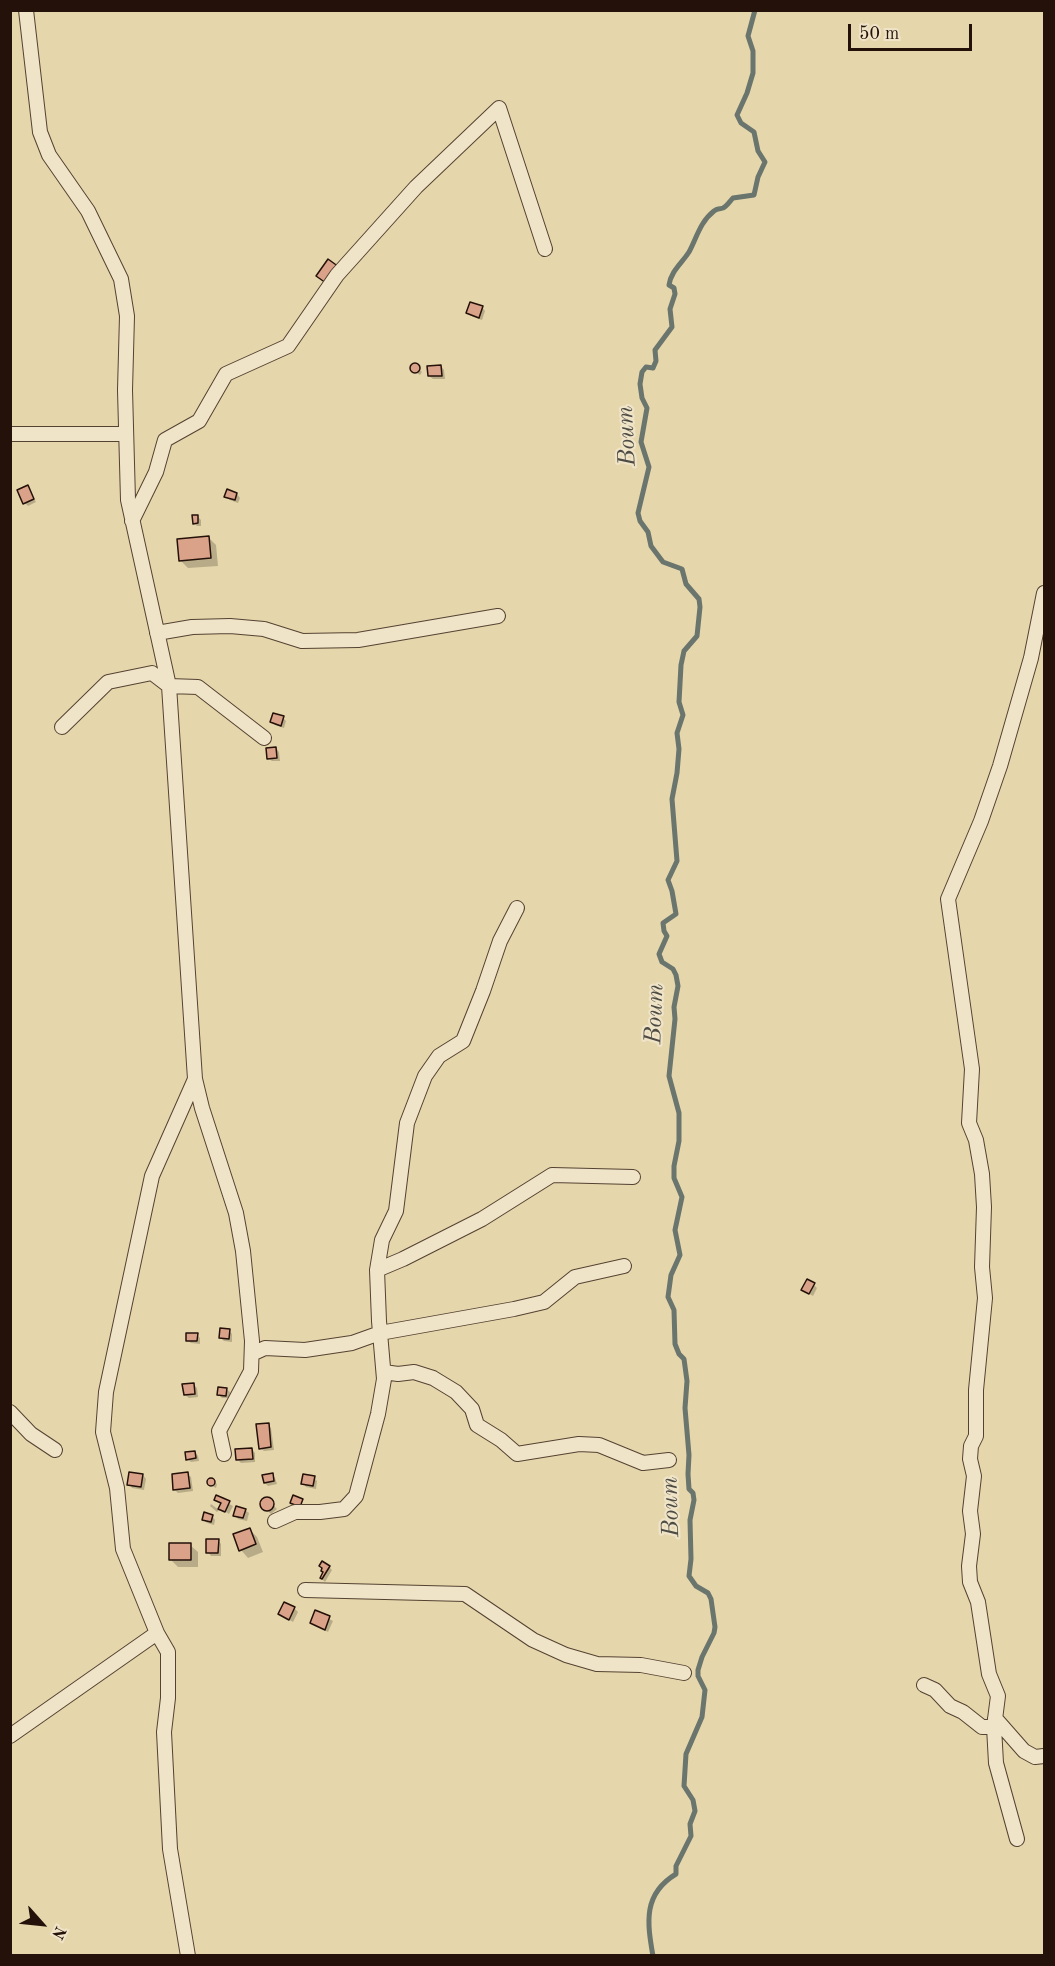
<!DOCTYPE html>
<style>
body{margin:0}
#map{position:relative;width:1055px;height:1966px;overflow:hidden;background:#e6d6ab;font-family:"Old Standard TT",serif}
canvas{display:block}
.frame{position:absolute;inset:0;border:12px solid #24110a;pointer-events:none}
.north{position:absolute;left:12px;top:1894px;width:60px;height:60px;-webkit-text-stroke:4px #efe4c8;paint-order:stroke;rotate:117deg;font-size:16px;font-weight:700;line-height:24px;text-align:center;color:#24110a}
.north::after{content:'';display:block;margin:auto;width:21px;height:27px;background:#24110a;clip-path:polygon(50% 0,100% 100%,50% 72%,0 100%)}
.scale{position:absolute;left:848px;top:24px;width:124px;height:27px;box-sizing:border-box;border:3px solid #24110a;border-top:0;padding-left:8px;font-size:18px;line-height:21px;white-space:nowrap;color:#24110a;-webkit-text-stroke:4px #efe4c8;paint-order:stroke}
</style>
<div id="map">
<canvas width="1055" height="1966"></canvas>
<div class="frame"></div>
<div class="north">N</div>
<div class="scale">50 m</div>
</div>
<script>
const c = document.querySelector('canvas').getContext('2d');
c.lineJoin = 'round';
function paint(path, color) {
  c.fillStyle = color;
  c.fill(path, 'evenodd');
}
function strokePath(path, color, width, dash) {
  c.strokeStyle = color;
  c.lineWidth = width;
  c.lineCap = dash ? 'butt' : 'round';
  c.setLineDash(dash || []);
  c.stroke(path);
}
function write(font, color, halo, rows, align = 'center') {
  c.font = font + ' "Old Standard TT",serif';
  c.lineWidth = 4.5;
  c.setLineDash([]);
  c.textBaseline = 'middle';
  c.strokeStyle = halo;
  c.fillStyle = color;
  for (const [text, x, y, turn = 0] of rows) {
    c.save();
    c.translate(x, y);
    c.rotate((+turn || 0) * Math.PI / 180);
    c.textAlign = isNaN(turn) ? turn : align;
    if (halo) c.strokeText(text, 0, 0);
    c.fillText(text, 0, 0);
    c.restore();
  }
}
paint(new Path2D(`
 M482,307L485,311L482,320L471,316L468,313Z
 M414,365L422,372L420,375L412,370Z
 M441,366L444,370L445,379H433L429,376Z
 M27,487L36,502L28,506L25,503Z
 M237,494L240,498L238,503L230,500L226,497Z
 M197,516L201,520V526H197L194,523Z
 M208,537L216,545L218,566L188,568L181,561Z
 M283,718L286,721L284,728L275,725L272,722Z
 M276,748L279,752L280,761H272L268,758Z
 M814,1285L817,1288L813,1296L803,1290Z
 M229,1330L232,1334V1342L224,1341L221,1338Z
 M197,1335L200,1338V1344L191,1343L187,1340Z
 M193,1384L197,1388L198,1397L189,1398L185,1395Z
 M226,1389L230,1392L229,1398H222L218,1394Z
 M268,1425L271,1428L274,1450L264,1451L260,1448Z
 M252,1449L255,1453V1462L241,1463L237,1459Z
 M195,1452L198,1456L199,1461L191,1462L187,1459Z
 M187,1474L191,1477L193,1491L178,1493L175,1490Z
 M272,1474L275,1478L277,1484L268,1486L265,1483Z
 M143,1475L146,1479L144,1490L132,1488L129,1484Z
 M314,1478L317,1481L316,1489L306,1487L303,1483Z
 M210,1480L217,1484L216,1488L208,1484Z
 M217,1497L233,1506L229,1514L220,1508L222,1504L216,1499Z
 M267,1499L277,1509L271,1514L263,1507L262,1502Z
 M211,1504L219,1510L217,1512L210,1506Z
 M245,1510L249,1513L247,1521L238,1519L235,1515Z
 M212,1516L215,1520L214,1525L207,1523L203,1519Z
 M249,1529L257,1537L263,1552L248,1558L241,1550Z
 M218,1540L221,1544V1556H211L208,1552Z
 M190,1545L198,1552V1567H178L170,1559Z
 M329,1567L332,1570L325,1582L321,1578Z
 M294,1608L298,1612L293,1622L280,1614Z
 M316,1612L333,1621L328,1632L311,1623Z`), '#0003');
strokePath(new Path2D(`
 M653,1956C647,1922 643,1894 676,1874V1866L691,1836L690,1824L695,1811L693,1800L684,1786L686,1754L702,1717L705,1690L698,1676V1670L702,1657L714,1633L715,1627L711,1599L708,1593L696,1586L689,1576L691,1559L690,1520L694,1500L693,1493L689,1489L688,1474L689,1455L685,1408L687,1381L684,1359L679,1354L675,1344L674,1310L668,1297L671,1275L680,1255L675,1230L682,1197L674,1178V1166L679,1141V1113L669,1076L675,1019L674,1007L678,986L676,975L673,969L662,962L659,954L667,936L664,931L663,923L676,914L672,891L668,880L677,861L672,799L677,773L679,749L677,733L683,715L679,702L681,665L684,651L697,636L700,607L699,599L686,584L682,569L663,562L651,546L648,532L640,521L638,513L649,467L641,442L647,408L642,398L640,384L642,372L646,367L653,368L656,361L655,350L672,327L670,309L675,294L674,288L669,285C671,271 682,263 689,252C697,237 700,222 714,211C718,208 717,210 723,208C727,206 730,201 733,198L754,195L758,177L765,162L758,151L754,132L741,123L737,115L747,93L753,73V51L748,36L755,10`), '#6a756e', 5);
const building = new Path2D(`
 M328,259L339,267L326,283L316,276Z
 M470,302L483,306L479,318L466,313Z
 M410 368a5 5 0 1 1 10 0a5 5 0 1 1-10 0Z
 M441,365L442,376H428L427,366Z
 M28,485L34,499L23,504L17,490Z
 M227,489L237,493L235,500L224,497Z
 M192,515H198V523L193,524Z
 M209,536L211,558L179,561L177,539Z
 M273,713L284,716L281,726L270,722Z
 M276,747L277,758L267,759L266,748Z
 M807,1279L815,1283L809,1294L801,1290Z
 M220,1328L230,1329L229,1339L219,1338Z
 M186,1333H198L197,1341H186Z
 M194,1383L195,1394L184,1395L182,1384Z
 M218,1387L227,1388L226,1396L217,1395Z
 M269,1423L271,1447L259,1449L256,1424Z
 M252,1448L253,1459L236,1460L235,1449Z
 M195,1451L196,1458L186,1460L185,1452Z
 M129,1472L143,1474L141,1487L127,1485Z
 M188,1472L190,1488L173,1490L172,1474Z
 M273,1473L274,1481L264,1483L262,1475Z
 M303,1474L315,1476L313,1486L301,1484Z
 M207 1482a4 4 0 1 1 8 0a4 4 0 1 1-8 0Z
 M216,1495L230,1501L225,1512L218,1509L221,1503L214,1500Z
 M293,1495L303,1499L300,1507L290,1503Z
 M260 1504a7 7 0 1 1 14 0a7 7 0 1 1-14 0Z
 M236,1506L246,1509L243,1518L233,1516Z
 M204,1512L213,1515L211,1522L202,1520Z
 M250,1528L256,1544L239,1551L233,1534Z
 M206,1539H219L218,1553H206Z
 M169,1543H191V1560H169Z
 M322,1561L330,1566L322,1579L320,1578L323,1572L321,1571L322,1568L319,1566Z
 M284,1602L295,1607L289,1620L278,1614Z
 M315,1610L330,1616L325,1630L310,1623Z`);
paint(building, '#daa288');
strokePath(building, '#24110a', 1.5);
const street = new Path2D(`
 M26,10L40,132L49,155L88,211L121,279L127,316L125,390L128,500L169,686L195,1079L152,1176L106,1392L103,1432L117,1488L123,1549L157,1633L168,1652V1698L164,1732L170,1849L188,1956
 M10,434H126
 M132,521L156,472L165,440L199,421L226,374L288,346L337,275L416,187L499,108L545,249
 M157,633L192,627L230,626L264,629L302,641L358,640L498,616
 M62,727L108,682L152,673L169,686L198,687L264,738
 M195,1079L202,1108L236,1213L243,1251L252,1341L251,1371L219,1431L224,1454
 M377,1270L403,1259L482,1219L552,1175L633,1177
 M252,1354L265,1348L305,1350L352,1343L380,1333L514,1309L544,1302L575,1277L624,1266
 M384,1372L398,1374L414,1372L433,1378L456,1392L472,1409L477,1425L501,1440L517,1454L579,1444L599,1445L643,1463L669,1460
 M10,1412L31,1434L55,1450
 M275,1521L295,1512H320L344,1509L356,1496L378,1414L384,1379L379,1321L377,1270L382,1240L396,1211L407,1123L425,1076L439,1056L463,1041L483,991L500,941L517,908
 M305,1590L465,1594L533,1640L566,1655L597,1664L641,1665L684,1673
 M924,1685L935,1690L950,1706L963,1712L982,1727H994
 M995,1718L1024,1751L1035,1757L1044,1756
 M10,1736L157,1633
 M1017,1839L996,1763L994,1727L998,1696L989,1674L978,1602L970,1582L969,1566L973,1534L970,1511L974,1476L970,1459L971,1446L976,1436V1390L985,1298L982,1267L984,1207L982,1174L976,1140L969,1123L972,1069L948,899L981,821L1000,766L1031,658L1044,593`);
strokePath(street, '#544232', 16);
strokePath(street, '#efe4c8', 14);
write('italic 24px', '#4d4b44', '#efe4c8', [
 ["Boum",627,436,-93],
 ["Boum",655,1014,-88],
 ["Boum",671,1507,-92]
]);
</script>
